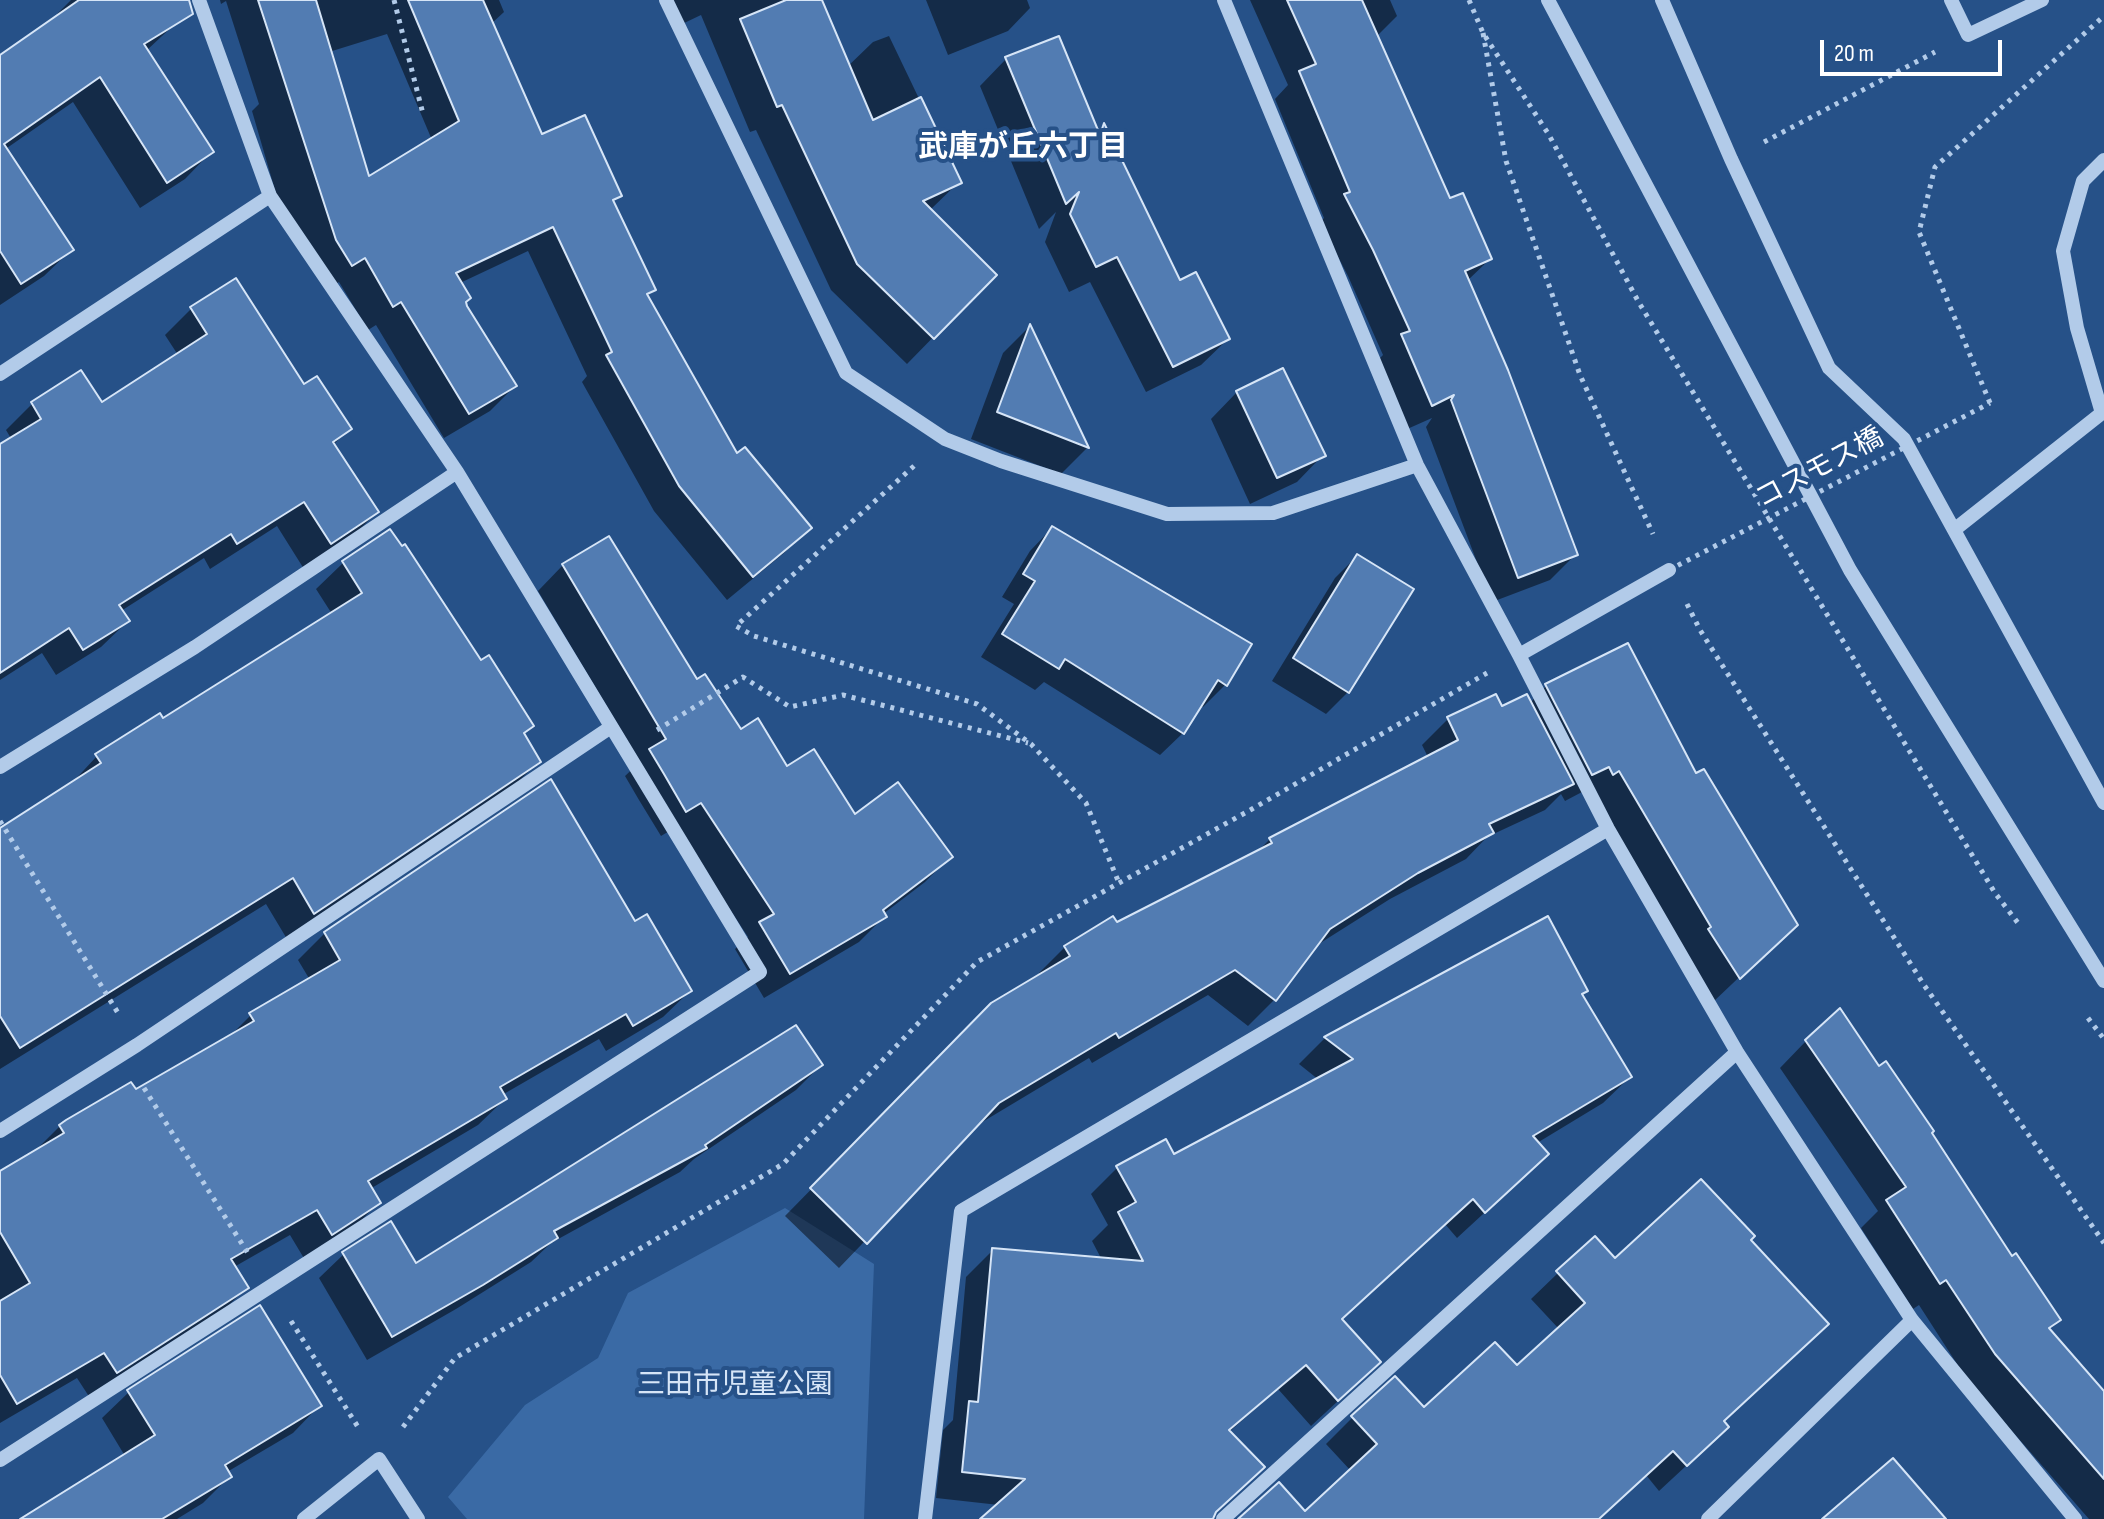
<!DOCTYPE html>
<meta charset="utf-8">
<style>
body{margin:0}
#map{position:relative;width:2104px;height:1519px;overflow:hidden;background:#265188;font-family:"Sofia Sans Condensed",sans-serif}
canvas{display:block}
.scale{position:absolute;left:1820px;top:40px;width:182px;height:36px;box-sizing:border-box;border:4px solid #fff;border-top:0;padding-left:10px;font-size:24px;line-height:28px;white-space:nowrap;color:#fff;-webkit-text-stroke:6px #265188;paint-order:stroke}
</style>
<div id="map">
<canvas width="2104" height="1519"></canvas>
<div class="scale">20 m</div>
</div>
<script>
const c = document.querySelector('canvas').getContext('2d');
c.lineJoin = 'round';
function paint(path, color) {
  c.fillStyle = color;
  c.fill(path, 'evenodd');
}
function strokePath(path, color, width, dash) {
  c.strokeStyle = color;
  c.lineWidth = width;
  c.lineCap = dash ? 'butt' : 'round';
  c.setLineDash(dash || []);
  c.stroke(path);
}
function write(font, color, halo, rows, align = 'center') {
  c.font = font + ' "Sofia Sans Condensed","Noto Sans JP",sans-serif';
  c.lineWidth = 8;
  c.setLineDash([]);
  c.textBaseline = 'middle';
  c.strokeStyle = halo;
  c.fillStyle = color;
  for (const [text, x, y, turn = 0] of rows) {
    c.save();
    c.translate(x, y);
    c.rotate((+turn || 0) * Math.PI / 180);
    c.textAlign = isNaN(turn) ? turn : align;
    if (halo) c.strokeText(text, 0, 0);
    c.fillText(text, 0, 0);
    c.restore();
  }
}
paint(new Path2D(`
 M785,1208L874,1264L864,1519H467L448,1497L525,1405L598,1358L628,1293Z`), '#3a6aa5');
paint(new Path2D(`
 M71,0H164L177,22L146,51L211,152L185,179L140,208L73,102L7,148L71,250L44,276L0,305V57L58,17L57,14Z
 M220,0H499L504,12L491,24L541,137L619,195L612,202L654,289L646,297L736,456L809,528L784,553L727,600L654,511L582,382L587,376L528,251L460,283L464,303L515,386L490,411L444,438L376,325L368,330L339,282L326,290L284,221L252,111L259,104L226,1L221,4ZM387,34L432,140L367,179L329,52Z
 M669,0H799L846,68L873,42L889,36L959,182L930,210L994,275L907,364L831,290L756,130L750,132L701,15L680,25Z
 M926,0H1027L1030,8L1008,31L948,55Z
 M1250,0H1390L1397,16L1376,37L1449,201L1490,259L1467,281L1576,554L1550,580L1492,602L1426,427L1432,418L1405,430L1376,362L1383,355L1348,276L1320,222L1324,218L1275,99L1288,85Z
 M1006,59L1097,133L1104,126L1179,282L1228,339L1201,365L1146,392L1090,282L1069,292L1045,242L1056,212L1039,229L980,86Z
 M235,280L304,387L349,429L333,445L377,512L351,538L304,569L277,526L210,569L204,558L121,611L128,621L101,647L56,675L42,653L0,680V447L12,440L6,430L32,404L81,372L102,405L178,355L165,335L191,309Z
 M1029,327L1087,448L1061,474L971,439L1003,353Z
 M1237,392L1323,455L1297,482L1250,504L1211,419Z
 M1052,528L1225,685L1203,707L1200,705L1183,733L1160,755L1044,682L1035,690L981,657L1014,604L1002,597L1030,551Z
 M390,531L480,663L532,726L523,735L539,761L512,788L287,939L266,904L0,1069V830L71,784L97,756L163,721L332,614L316,589L343,563Z
 M1357,556L1348,692L1326,714L1272,681L1335,578Z
 M563,565L696,682L740,732L787,769L855,817L950,857L925,882L883,914L884,917L859,942L764,998L735,949L748,937L676,827L661,836L639,800L625,776L640,762L538,591Z
 M1546,686L1771,947L1712,1003L1582,792L1565,801L1561,794L1545,810L1487,837L1466,859L1390,899L1314,947L1275,999L1248,1026L1208,995L1092,1063L1089,1058L974,1127L839,1268L785,1216L992,1005L1040,976L1039,973L1065,947L1255,854L1270,839L1428,757L1422,745L1449,718L1530,703Z
 M1547,919L1580,995L1630,1077L1603,1103L1537,1143L1520,1180L1457,1238L1445,1224L1340,1321L1352,1388L1311,1426L1278,1389L1229,1432L1211,1519H983L999,1505L936,1498L943,1430L953,1420L966,1277L993,1250L1102,1260L1092,1241L1108,1225L1091,1194L1117,1168L1174,1157L1319,1080L1299,1064L1325,1038Z
 M634,924L690,991L663,1017L606,1051L599,1039L502,1095L505,1099L478,1125L370,1189L378,1203L352,1230L305,1260L290,1235L234,1267L246,1288L220,1314L90,1398L77,1378L0,1423V1173L33,1153L60,1126L135,1092L227,1039L251,1015L310,980L298,960L325,933Z
 M1806,1041L1878,1068L1930,1133L2011,1258L2058,1320L2048,1330L2104,1394V1519H2089L1968,1381L1919,1305L1913,1309L1861,1228L1878,1211L1780,1068Z
 M821,1065L796,1090L694,1159L680,1172L551,1243L531,1262L456,1309L367,1360L319,1278L344,1254L415,1266Z
 M1748,1240L1722,1422L1700,1453L1659,1491L1646,1475L1589,1519H1241L1305,1514L1351,1471L1326,1444L1353,1417L1424,1410L1516,1368L1559,1329L1531,1299L1558,1273Z
 M129,1392L319,1406L293,1433L227,1472L230,1476L203,1503L177,1519H31L125,1456L102,1418Z`), '#0007');
const building = new Path2D(`
 M79,0H189L193,14L144,44L214,152L167,183L100,77L4,144L74,250L21,284L0,251V55Z
 M258,0H316L369,176L459,121L408,0H483L542,134L585,115L622,196L613,200L656,290L647,294L737,453L745,447L812,528L753,577L679,486L606,355L612,352L553,227L456,273L471,298L466,302L467,306L517,386L469,414L401,302L393,307L365,258L352,266L336,240Z
 M786,0H822L873,120L921,97L962,183L923,201L997,275L934,339L857,264L782,105L777,107L740,19Z
 M1287,0H1362L1450,198L1463,193L1492,259L1465,271L1508,370L1578,555L1518,578L1451,400L1454,395L1432,406L1401,334L1410,331L1373,250L1344,194L1350,192L1299,71L1316,64Z
 M1059,36L1100,135L1104,123L1180,280L1196,272L1230,339L1173,367L1117,257L1096,267L1070,214L1079,192L1066,204L1005,57Z
 M236,278L304,384L317,376L352,429L333,442L379,512L331,544L304,502L237,544L231,534L119,605L130,621L83,650L69,628L0,673V444L41,419L31,402L81,370L102,402L207,334L190,307Z
 M1030,324L1089,448L997,412Z
 M1283,368L1326,456L1277,478L1236,391Z
 M1052,526L1252,644L1227,686L1218,680L1184,734L1065,659L1059,669L1002,634L1035,581L1023,574Z
 M390,529L402,546L405,544L481,660L489,655L534,726L524,733L541,762L314,914L293,878L20,1048L0,1016V828L101,763L95,754L160,713L163,718L362,593L342,561Z
 M609,536L697,679L705,674L741,729L758,718L787,766L814,749L855,814L898,782L953,857L883,910L887,917L790,974L759,922L774,914L701,803L686,812L664,774L649,749L666,739L562,564Z
 M1357,554L1414,589L1349,693L1293,658Z
 M1628,643L1696,773L1704,769L1798,925L1740,979L1708,929L1711,927L1619,771L1613,775L1609,767L1592,775L1545,684Z
 M1496,694L1502,706L1527,694L1574,784L1489,824L1494,833L1418,873L1330,929L1276,1001L1235,970L1119,1038L1116,1033L999,1103L867,1244L810,1188L991,1003L1070,956L1064,946L1113,916L1117,922L1272,843L1269,838L1458,740L1447,717Z
 M551,779L635,921L647,914L692,991L633,1026L626,1014L500,1087L507,1099L368,1181L381,1203L332,1235L317,1210L231,1259L249,1288L117,1373L104,1353L17,1404L0,1375V1301L30,1283L0,1232V1171L64,1133L59,1125L66,1120L131,1082L136,1089L254,1021L249,1013L340,960L324,932Z
 M1548,916L1588,991L1582,994L1632,1077L1533,1136L1549,1154L1485,1213L1473,1199L1342,1319L1381,1362L1338,1401L1306,1365L1229,1430L1265,1467L1216,1512L1213,1519H980L1025,1479L962,1472L969,1401L978,1402L992,1248L1143,1261L1118,1212L1136,1202L1116,1166L1166,1139L1174,1154L1353,1059L1324,1037Z
 M1840,1008L1879,1066L1886,1061L1934,1131L1932,1133L2012,1256L2016,1253L2061,1320L2049,1328L2104,1391V1479L1995,1354L1946,1280L1940,1284L1886,1200L1906,1187L1805,1040Z
 M796,1025L823,1065L705,1145L707,1148L554,1231L558,1238L483,1285L392,1337L342,1252L391,1221L416,1263Z
 M1701,1179L1755,1236L1751,1240L1829,1324L1724,1421L1729,1427L1687,1466L1673,1451L1599,1519H1238L1279,1482L1305,1511L1377,1444L1351,1416L1395,1376L1424,1407L1495,1342L1517,1365L1585,1303L1556,1271L1595,1236L1615,1258Z
 M260,1305L322,1406L225,1465L232,1477L162,1519H20L155,1435L127,1390Z
 M1893,1458L1946,1519H1822Z`);
paint(building, '#527cb2');
strokePath(building, '#d6e5f7', 2);
strokePath(new Path2D(`
 M394,0L423,114
 M1469,0L1483,33L1549,135L1638,301L1995,893L2018,923
 M1483,33L1506,161L1580,375L1653,534
 M1764,142L1935,52
 M1990,403L1919,232L1935,167L2104,16
 M914,466L736,626L754,636L977,704L1031,744L1086,803L1119,883
 M1687,604L1700,630L1924,985L2104,1243
 M657,730L743,677L790,707L843,695L1028,743
 M0,821L118,1013
 M2088,1018L2104,1039
 M144,1088L249,1255
 M291,1321L358,1427
 M403,1427L455,1358L783,1164L977,962L1252,809L1487,673`), '#b2cbe9', 5, [4, 6]);
strokePath(new Path2D(`
 M666,0L846,373L945,439L1001,461L1167,514L1273,513L1417,465
 M1224,0L1417,465L1519,655L1608,829L1737,1052L1912,1320L2075,1519
 M1548,0L1850,570L2104,981
 M1662,0L1731,159L1829,368L1904,439L2104,803
 M1951,0L1968,35L2042,0
 M0,374L270,196
 M1954,530L2102,413L2077,328L2063,251L2083,181L2104,160
 M1519,655L1669,570
 M0,767L195,647L457,472
 M0,1131L137,1045L611,727
 M0,1460L760,972L457,472L270,196L199,0
 M304,1519L379,1459L418,1519
 M925,1519L961,1211L1608,829
 M1223,1519L1737,1052
 M1708,1519L1912,1320`), '#b2cbe9', 14);
strokePath(new Path2D(`
 M1669,570L1990,403`), '#b2cbe9', 5, [4, 6]);
write('28px', '#fff', '#265188', [
 ["コスモス橋",1820,469,-28]
]);
write('28px', '#d6e5f7', '#265188', [
 ["三田市児童公園",735,1386]
]);
write('bold 30px', '#fff', '#265188', [
 ["武庫が丘六丁目",1023,148]
]);
</script>
